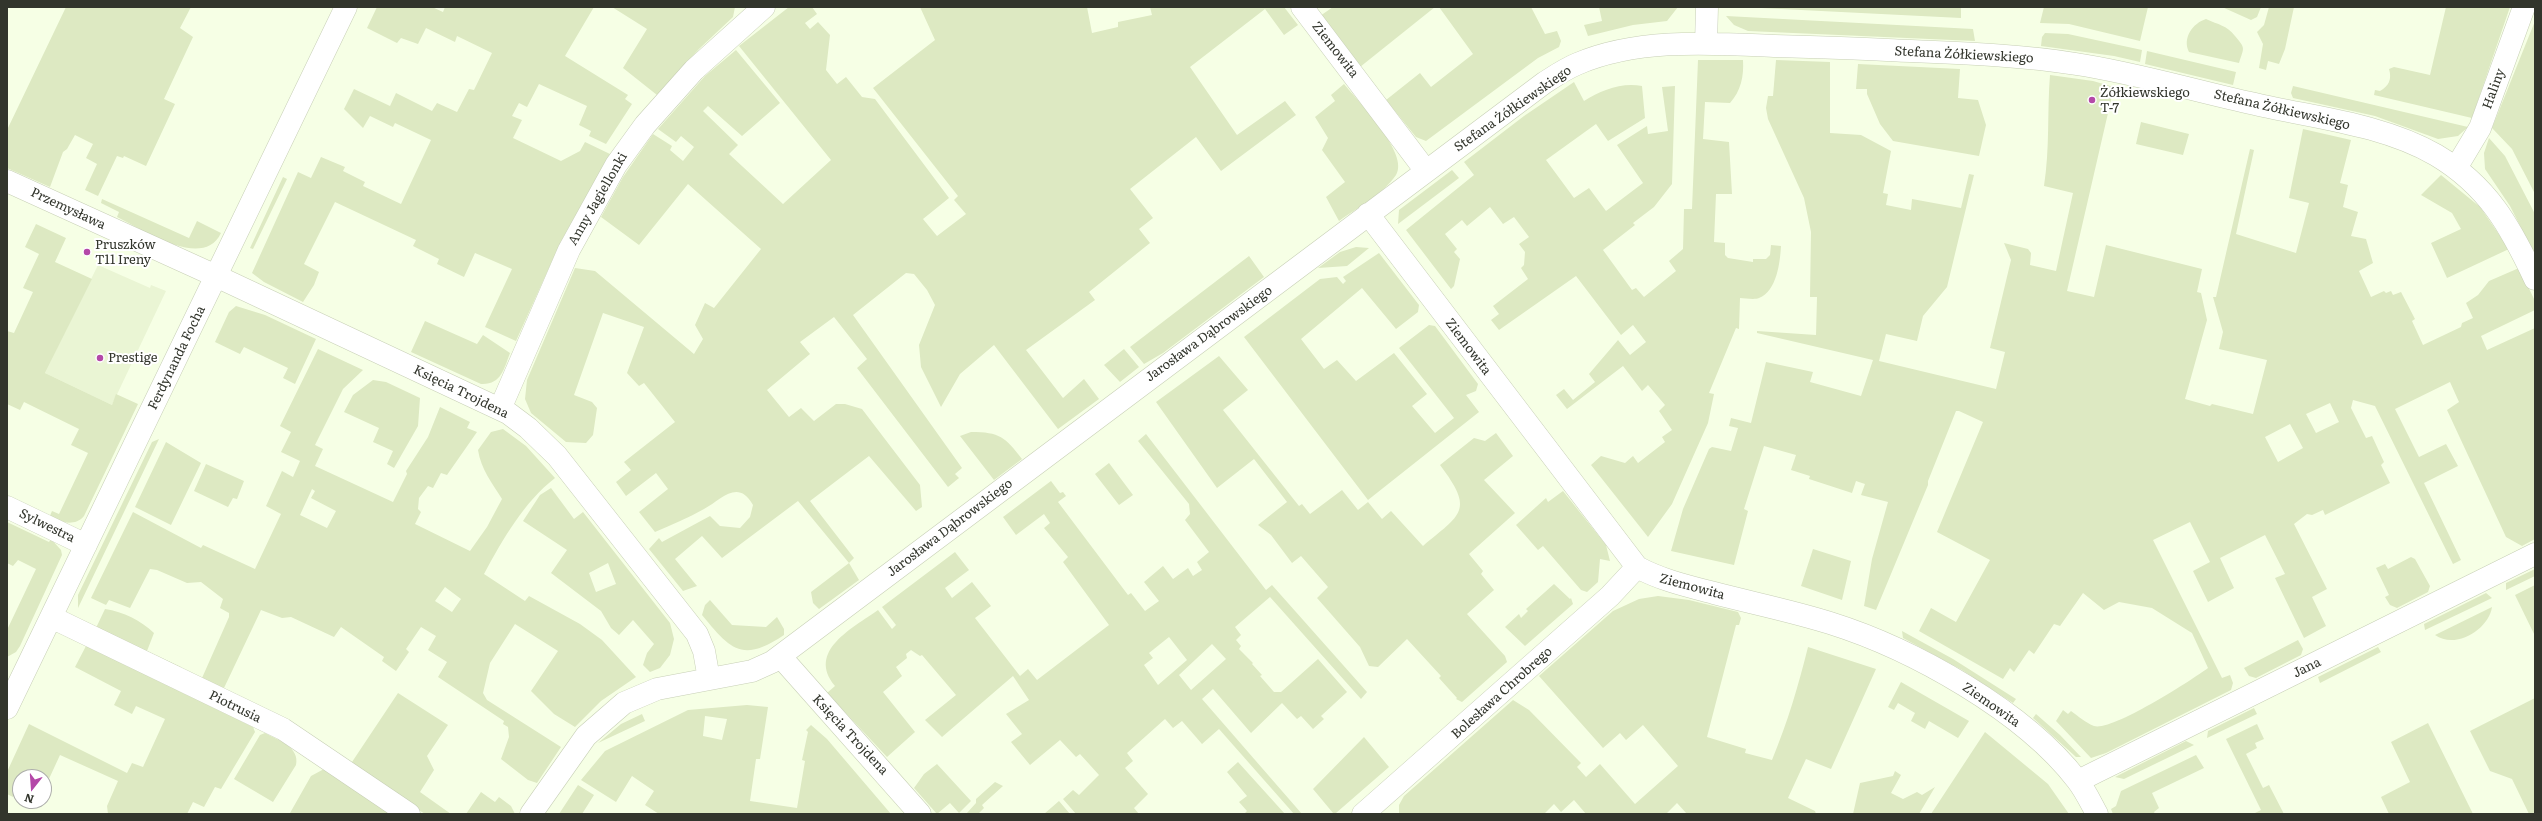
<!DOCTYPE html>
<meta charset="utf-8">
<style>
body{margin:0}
#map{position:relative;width:2542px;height:821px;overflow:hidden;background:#f6ffe5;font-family:Literata,serif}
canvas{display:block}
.frame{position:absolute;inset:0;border:8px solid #32352c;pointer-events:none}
.north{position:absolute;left:12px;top:769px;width:40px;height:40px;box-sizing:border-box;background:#fff;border:1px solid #adaeab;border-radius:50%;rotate:197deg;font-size:11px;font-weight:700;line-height:16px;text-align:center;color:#32352c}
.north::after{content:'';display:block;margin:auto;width:14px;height:18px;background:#b448a8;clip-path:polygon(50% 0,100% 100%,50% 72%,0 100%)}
</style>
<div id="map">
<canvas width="2542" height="821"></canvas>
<div class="frame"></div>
<div class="north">N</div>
</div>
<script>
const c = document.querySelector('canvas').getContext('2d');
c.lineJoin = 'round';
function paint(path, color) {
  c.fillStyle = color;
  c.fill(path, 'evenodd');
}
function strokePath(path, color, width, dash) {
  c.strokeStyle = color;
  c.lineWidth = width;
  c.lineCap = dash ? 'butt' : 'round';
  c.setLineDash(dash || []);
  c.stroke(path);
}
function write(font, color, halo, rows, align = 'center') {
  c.font = font + ' Literata,serif';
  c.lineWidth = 4;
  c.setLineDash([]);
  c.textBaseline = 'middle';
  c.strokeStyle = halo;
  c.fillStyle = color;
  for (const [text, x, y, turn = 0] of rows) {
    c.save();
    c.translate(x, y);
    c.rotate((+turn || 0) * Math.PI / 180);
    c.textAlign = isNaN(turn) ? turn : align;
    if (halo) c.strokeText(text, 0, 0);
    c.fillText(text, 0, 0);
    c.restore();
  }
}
paint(new Path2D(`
 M98,265L150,288L151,285L166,291L112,405L45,373Z`), '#eaf5d4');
paint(new Path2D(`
 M66,7H191L180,28L193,37L164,99L175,104L146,166L124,156L123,158L117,156L98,196L85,190L97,164L86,158L93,144L75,135L67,149L63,152L50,187L7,168V130Z
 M377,7H432L443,12L445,7H594L565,56L628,95L625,99L632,104L606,144L589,136L591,131L579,125L587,106L539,84L527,107L519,103L512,116L522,120L513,138L561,161L580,151L585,142L610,154L561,241L516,341L485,327L512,269L475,253L464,277L437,264L439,259L413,246L416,240L335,202L304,264L319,272L314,285L303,302L264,282L252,273L298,172L311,178L321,157L345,167L343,171L365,182L363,186L401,204L431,140L395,123L393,127L370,116L363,128L344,109L354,89L390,106L396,93L432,111L437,103L457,112L469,89L474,90L492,53L457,36L455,42L426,28L418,44L401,38L397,43L367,28Z
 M612,7H735L733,17L699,49L657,95L623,68L647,29Z
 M789,7H812L817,14L805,23L810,29L818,22L830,35L826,70L837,84L846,77L862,97L875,99L949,198L923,219L937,236L966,214L954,200L958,196L873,88L935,40L920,7H1087L1092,33L1118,27V22L1152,15L1150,7H1284L1298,25L1284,35L1265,9L1190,67L1237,135L1285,101L1296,115L1221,171L1196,137L1130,189L1153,218L1139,229L1150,243L1089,292L1095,300L1026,350L1063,398L1084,379L1099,399L1058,429L994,345L960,374L941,407L921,367L919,345L935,305L927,290L914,274L906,273L853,315L962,468L955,474L959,478L948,487L857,368L867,359L834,317L800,342L810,354L767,390L789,417L801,408L814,421L836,404H845L862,409L920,485L922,507L916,511L869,456L810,501L854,558L849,563L859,580L819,609L813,603L811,592L849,563L798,501L722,558L702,536L675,559L697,586L683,591L649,549L659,538L662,542L710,516L720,526L740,528L750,517L753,505C738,478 721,500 704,509C688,518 671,525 655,532L639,512L668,489L656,473L626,496L616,482L631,470L624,462L675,422L644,383L639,386L627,373L644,327L603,313L574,395L592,402L597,408L593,435L586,443L566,442L531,413L525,399L527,380L575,268L595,271L694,354L703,339L695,325L705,303L714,308L761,249L688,184L639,245L601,217L623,177L653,134L672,146L670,150L683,161L694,147L681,136L676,142L658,129L705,76L736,50L780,103L742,136L708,106L703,111L738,145L729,154L783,204L831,160L739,46Z
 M1333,7H1435L1360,67L1320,16Z
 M1439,7H1531L1545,34L1557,31L1561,41L1559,47L1538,58L1426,141L1416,137L1386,100L1420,73L1431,87L1473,54Z
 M1599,7H1678L1667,21L1633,25L1588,36L1584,25L1602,21Z
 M1761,7H1961V18L1761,8Z
 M2044,7H2148L2140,41L2069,24L2040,23Z
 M2222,7H2261L2257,17L2251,20Z
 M2269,7H2294L2285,49L2279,64L2268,61L2266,70L2259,68L2263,44L2257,32L2264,25Z
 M2446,7H2510L2472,118L2374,95L2375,90L2380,91C2389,86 2392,79 2389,69L2394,67L2430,75Z
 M1726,16L1973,29L1975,41L1748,31L1734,25Z
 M2206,19C2219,25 2226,25 2235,36C2246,49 2244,47 2239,63L2189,52C2182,38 2193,23 2206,19Z
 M2535,21V194L2512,149L2492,128Z
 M2045,33L2068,34L2142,50L2140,62L2114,56L2041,46L2042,37Z
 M2147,51L2236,72L2233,85L2145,64Z
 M1698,60H1743C1744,76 1741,91 1730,103L1705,102L1703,139L1729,142L1732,194H1716L1714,242L1725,243V255L1728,258L1753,262V259H1766L1770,255L1771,245L1781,246C1780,262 1777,291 1759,298C1754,300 1745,298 1740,298L1739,329L1736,328L1709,393L1714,394L1708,423L1672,504L1648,537L1591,465L1601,456L1625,463L1633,456L1638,463L1665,442L1662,437L1672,430L1659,411L1665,405L1648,385L1642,391L1623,366L1567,409L1556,395L1564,389L1573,400L1595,382L1589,374L1618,340L1630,355L1646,342L1633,325L1621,335L1576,276L1499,330L1491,320L1499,314L1493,306L1528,279L1521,268L1524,265L1525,252L1519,244L1529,237L1514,217L1503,224L1490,207L1467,226L1462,220L1445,234L1457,249L1454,252L1460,259L1454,286L1451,289L1406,230L1474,175L1464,162L1524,116L1574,82L1584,101C1601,90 1622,82 1642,86L1645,118L1608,141L1596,124L1546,160L1574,198L1589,188L1606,211L1643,183L1617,145L1647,126L1648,134L1668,131L1662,87L1675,86L1672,184L1654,207L1633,223L1635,225L1603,250L1632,290L1636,288L1644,297L1676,271L1669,261L1683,249L1684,209H1692Z
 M1776,60L1830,62V133L1861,135L1891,151L1883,193L1888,194L1886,205L1911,210L1912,199L1961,208L1969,174L1974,175L1947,287L1923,316L1917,341L1886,334L1879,361L1996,389L2005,352L1990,348L2011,260L2004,243L2028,249L2031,253L2030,265L2056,271L2073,193L2044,186C2050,148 2047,112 2050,75L2093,81L2114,87L2067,291L2094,297L2106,245L2202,269L2197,292L2201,293L2207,320L2185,399L2210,406L2212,404L2253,414L2267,360L2219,349L2223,332L2213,297H2216L2250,149L2254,150L2236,234L2296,253L2309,203L2289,198L2303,129L2351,140L2340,183L2348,185L2343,207L2358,212L2351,236L2366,239L2373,263L2359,271L2371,297L2384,291L2386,293L2391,291L2393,295L2401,292L2415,319L2412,321L2423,345L2461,327L2462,323L2473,318L2466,303L2478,295L2489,281L2519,268L2535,301V310L2481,336L2487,350L2535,328V539L2522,546L2506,537L2447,410L2459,402L2450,382L2395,409L2419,457L2446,444L2458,466L2424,483L2461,560L2453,564L2375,406L2353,400L2351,408L2366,438L2372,436L2384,462L2381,465L2390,483L2325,515L2323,510L2312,515L2307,514L2294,524L2327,589L2312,597L2326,626L2304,638L2275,578L2285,574L2265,535L2220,558L2234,588L2208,602L2193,571L2210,562L2190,522L2153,540L2222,678L2230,675L2233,683L2231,690L2106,753L2091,758L2056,721L2063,710L2068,714L2071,711C2078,716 2086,723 2094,726C2111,732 2192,680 2208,668L2192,633L2152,608L2119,602L2104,610L2083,593L2060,626L2054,624L2034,654L2029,650L2014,672L2010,668L2003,679L1919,631L1931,608L1956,622L1990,560L1937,532L1983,422L1959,411H1956L1928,481V485L1876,610L1864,606L1872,559L1888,502L1861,495L1865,484L1856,481L1852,493L1809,479L1810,476L1791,470L1796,455L1764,446L1744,509L1748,511L1734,565L1671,551L1683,509L1709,449L1712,447L1731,451L1738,428L1729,426L1731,418L1751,423L1766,362L1813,372L1810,382L1861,396L1873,360L1757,333V331L1816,335L1817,297H1810L1811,232L1804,198L1768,119L1766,108L1768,96H1773ZM2330,403L2339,422L2316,433L2306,414ZM2290,424L2303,448L2278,462L2265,437Z
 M1858,64L1960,69L1958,98L1978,100L1986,125L1979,156L1893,141L1880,124L1867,94V89H1856Z
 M1344,84C1358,101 1410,154 1396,175C1383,194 1357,208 1339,221L1326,197L1345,182L1322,150L1328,138L1315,117L1335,101L1331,95Z
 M2293,86L2468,127L2458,136L2438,139L2375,116L2293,98L2291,93Z
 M2141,122L2189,134L2183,155L2136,144Z
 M2489,138L2505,156L2535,214V255L2510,206L2485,169L2484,153Z
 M1452,170L1459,178L1398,224L1399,210Z
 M2441,175L2480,207L2509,249L2447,278L2431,243L2461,229L2452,213L2421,195Z
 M283,177L287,179L253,249L250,248Z
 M102,199L189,238L197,221L221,233C203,271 142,229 117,217L119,212L101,203Z
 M36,224L66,238L55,262L92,279L45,373L112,405L116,394L138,404L84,516C75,527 60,522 49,518L52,511L59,514L88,453L71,445L79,429L24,402L20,410L7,404V331L14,333L33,292L23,288L39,254L25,247Z
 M1356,247L1369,248L1347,266L1318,268L1340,252Z
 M1379,253L1419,305L1418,312L1396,329L1362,288L1301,339L1324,369L1337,360L1356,381L1394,353L1427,394L1412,406L1435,433L1454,418L1399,348L1429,325L1435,326L1478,384L1476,391L1466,395L1479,412L1368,500L1244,337L1320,279L1337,277L1343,284L1346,281L1343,277Z
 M1249,256L1264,277L1163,353L1144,364L1130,347Z
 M236,306L265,315L316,339L295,384L283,378L288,368L244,347L240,354L215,342L229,312Z
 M425,321L477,344L483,335L510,353C504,369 501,385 481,384L411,352Z
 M318,349L363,370L343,389L315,445L323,449L315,466L393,502L407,474L406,471L428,437L440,407L470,422L467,428L477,432L447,475L441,473L433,488L428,486L419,498L418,509L421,512L415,524L470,551L487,527L502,499C492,483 481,469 478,450L491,432L503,429L526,446L555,478C524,502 503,539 484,574L525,601L529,596L580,624L602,640L636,677L601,701L575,727L554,714L531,691L558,651L515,624L490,663L483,693L487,700L561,747L537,783L528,780L501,759L509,737L508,727L503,724L504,721L438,677L447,662L428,650L436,636L421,627L406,649L409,652L396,671L382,661L384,657L341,627L334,637L291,617L282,618L261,610L224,688L202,678L229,617V613L220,608L223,599L201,582L187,583L157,570L150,569L130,608L109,600L106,605L91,598L133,512L201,548L203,545L255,569L281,514L266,506L282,471L293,477L300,461L281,452L291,432L280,426ZM312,489L315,491L311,498L336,511L327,528L300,515ZM445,587L461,599L452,612L435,601Z
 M1124,349L1139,367L1120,382L1104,365Z
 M1219,356L1248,390L1223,410L1299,506L1302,504L1310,514L1342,490L1358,510L1368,502L1382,519L1391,511L1423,546C1461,514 1475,511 1440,465L1474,438L1485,441L1496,433L1513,456L1484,480L1515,513L1469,554L1483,571L1481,574L1494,590L1467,614L1505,656L1507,662L1462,702L1456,699L1457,698L1439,678L1441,676L1407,639L1378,667L1369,666L1360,647L1317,598L1328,587L1301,556L1292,563L1271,535L1258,525L1287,502L1254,459L1217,488L1156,402Z
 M373,380L386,382L420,398L418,426L394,468L387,464L393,451L373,442L379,428L344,412L353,395Z
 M971,432C1000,432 1005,437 1022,459L994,480L960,436Z
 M1146,434L1266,590L1272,585L1367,692L1361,699L1270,597L1235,627L1241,635L1236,640L1241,646L1239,649L1253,663L1252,664L1262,675L1260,676L1274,692H1281L1318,659L1347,692L1321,716L1324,719L1313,729L1301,716L1297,719L1282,703L1251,733L1213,689L1202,699L1302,814H1294L1219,729L1202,744L1182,721L1173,728L1165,719L1127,753L1133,761L1125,768L1148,794L1134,808L1139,814H1076L1063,799L1073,790L1079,795L1099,775L1080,754L1076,757L1060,740L1030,765L1011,742L1022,734L1006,714L1029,700L1013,676L942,737L925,720L956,695L922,655L920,656L911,650L906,654L907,658L896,667L902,676L883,692L915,732L887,757L827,693L835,686C806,651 853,628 878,610L892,629L896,625L882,607L955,552L969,570L945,588L952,598L972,582L991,606L975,618L1020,676L1028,669L1037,680L1109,625L1063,562L1068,557L1044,528L1050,523L1044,514L1016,535L1003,517L1051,481L1060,493L1063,492L1066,496L1058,502L1128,595L1131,593L1145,611L1159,601L1144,582L1163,566L1173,579L1188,568L1193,576L1202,570L1197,562L1209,552L1185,520L1190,514L1189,504L1138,441ZM1169,637L1187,660L1158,685L1144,665L1153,658L1149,653ZM1212,644L1226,659L1191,690L1179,675Z
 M159,439L78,608V595L152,442Z
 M166,442L201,463L171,525L135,507Z
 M1109,463L1133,495L1119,505L1095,474Z
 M206,464L244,481L237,499L233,498L228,507L194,491Z
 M551,488L574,519L583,512L670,623L674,639L670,655L660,668L650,672L643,665L647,653L654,644L633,620L619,635L611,628L601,611L551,573L567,550L523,521L540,495ZM608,563L616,584L596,592L589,573Z
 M1563,491L1606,545L1610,561L1600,559L1598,582L1587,592L1581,590L1543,546L1538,550L1516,525L1546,498L1548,502Z
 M7,522L49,542L51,539L61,550L62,555L20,646L16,652L7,657V630L36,569L18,560L13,566L7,563Z
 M1813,549L1851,561L1842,600L1801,586Z
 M2411,557L2415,559L2430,586L2428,592L2397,608L2390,605L2385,597L2389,595L2376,568L2385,564L2388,569Z
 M2535,569V576L2506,590V583Z
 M1554,584L1570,599L1571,598L1573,604L1525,646L1505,627L1519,614L1521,618L1528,611L1526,609Z
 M2535,585V636L2515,595Z
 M2486,593L2492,598L2425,630L2424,624Z
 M1658,596L1689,600L1738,612L1741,618L1739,625H1736L1707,737L1746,749L1745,753L1772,760C1788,721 1798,687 1808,647L1876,669L1831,769L1806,759L1788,798L1815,811L1816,814H1687L1677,803L1666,814H1586L1574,800L1561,812L1554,804L1544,814H1399V805L1404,796L1513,700L1529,710L1581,763L1577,767L1586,777L1600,764L1635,804L1678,766L1643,725L1626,740L1620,733L1603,748L1539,676L1613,611L1639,599Z
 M710,600L732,625L766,627L777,617L784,629V635C742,663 731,650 702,615L705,605Z
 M2492,607C2489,629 2456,650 2435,635Z
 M105,609C124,612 140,620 154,633L147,651L181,667L179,671L95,630Z
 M1902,631L1953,659L2016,699L2013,703L1962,670L1903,638Z
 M2298,640L2303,649L2301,655L2256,678L2249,676L2244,668Z
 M86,646L253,727L255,732L221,789L215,787L204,807L193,802L187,814H108L107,806L118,781L60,755L48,781L26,771L23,777H20V783L13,797L7,794V772L29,724L127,773L132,763L143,767L165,719L136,706L132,714L114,705L121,691L75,667Z
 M2378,647L2381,652L2320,683L2318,677Z
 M1901,682L1969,721L1958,738L1929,721L1925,729L1911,721L1915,713L1898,703L1894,710L1888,707Z
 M398,693L448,725L427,756L434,770L420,792L451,814H425L350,765Z
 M2535,698V814H2529L2512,779L2490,771L2470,731Z
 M747,705L768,707L760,759H756L750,801L797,808L805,761L802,760L808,732L806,730L811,725L827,739L891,814H659L645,805L654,791L632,776L616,802L581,780L605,751L688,710ZM705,716L727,719L722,740L703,736Z
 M2254,708L2257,714L2207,738L2208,731Z
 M642,714L645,721L598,743L621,724Z
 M2036,714L2060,735L2081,757H2076L2033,718Z
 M2428,723L2473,814H2389L2381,797L2410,782L2391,742Z
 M2257,724L2264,739L2255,743L2257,748L2246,754L2263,788L2269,785L2284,814H2253L2261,810L2226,739Z
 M1985,732L2048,784L2069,814H1931Z
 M265,733C278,740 300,747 296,765L273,802L234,779L260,735Z
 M1364,737L1389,767L1336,813H1333L1313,789Z
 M2186,741L2194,745L2124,779L2115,777Z
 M2196,755L2204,768L2152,793L2159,808L2154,812L2155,814H2113L2111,809L2116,806L2121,791Z
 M1238,762L1285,814H1244L1247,811L1239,802L1247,796L1227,772Z
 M937,764L971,801L959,813L950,803L937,814L914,788L924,774Z
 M324,769L392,814L290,813L311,776Z
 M1895,771L1901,775L1891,793L1903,799L1917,792L1922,795L1935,787L1919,814H1853L1860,783L1893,776Z
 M995,782L1003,786L982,805L984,808L978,814H966L976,803V799Z
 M578,785L594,795L582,814H559Z
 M481,792L495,802L499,797L511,806L515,814H466Z
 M1059,801L1070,814H1044Z`), '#dde9c2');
const minor = new Path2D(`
 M1302,7L1426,171
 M1706,44L1707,7
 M2456,168L2480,128L2524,7
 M7,181L216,276L508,413L528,428L557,456L697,634L704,651L709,679
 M1368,214L1637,567C1661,580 1687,586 1714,593C1752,603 1792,611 1830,623C1913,649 2024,711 2077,780C2085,790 2091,803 2097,814
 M500,409L569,250L616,165L645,125L694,70L764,7
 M7,507L86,545
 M51,617L283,729L409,814
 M780,656L920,814
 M7,708L346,7
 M2078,781L2535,554
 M531,814L586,736L624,703L657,689L752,671L772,662L1544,83C1555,76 1565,69 1577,64C1637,38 1710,43 1774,46C1812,47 1850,48 1887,50C1950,53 2014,54 2076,64C2136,73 2195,91 2255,104C2315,118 2382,124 2436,155C2488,186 2510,226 2535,279
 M1363,814L1610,596L1637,567`);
strokePath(minor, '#c7cfb6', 23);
strokePath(minor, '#fff', 22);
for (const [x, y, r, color] of [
 [2092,100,4,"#b448a8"],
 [87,252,4,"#b448a8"],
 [100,358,4,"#b448a8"]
]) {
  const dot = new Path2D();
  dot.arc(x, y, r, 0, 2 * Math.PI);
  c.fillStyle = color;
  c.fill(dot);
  strokePath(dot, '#fff', 1.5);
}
write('13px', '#32352c', '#fff', [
 ["Ziemowita",1335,50,52],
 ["Stefana Żółkiewskiego",1964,55,3],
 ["Haliny",2494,89,-70],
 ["Stefana Żółkiewskiego",1513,109,-35],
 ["Stefana Żółkiewskiego",2282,110,13],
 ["Anny Jagiellonki",598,199,-60],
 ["Przemysława",68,209,25],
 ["Jarosława Dąbrowskiego",1209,334,-36],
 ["Ziemowita",1468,347,53],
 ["Ferdynanda Focha",177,358,-64],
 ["Księcia Trojdena",461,392,26],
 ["Sylwestra",47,526,26],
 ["Jarosława Dąbrowskiego",950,528,-37],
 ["Ziemowita",1692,587,15],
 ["Jana",2307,668,-26],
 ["Bolesława Chrobrego",1502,693,-42],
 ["Ziemowita",1991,705,35],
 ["Piotrusia",235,707,26],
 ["Księcia Trojdena",850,735,47]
]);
write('13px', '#32352c', '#fff', [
 ["Żółkiewskiego",2100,93],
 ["T-7",2100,108],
 ["Pruszków",95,245],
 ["T11 Ireny",95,260],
 ["Prestige",108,358]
], 'left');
</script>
